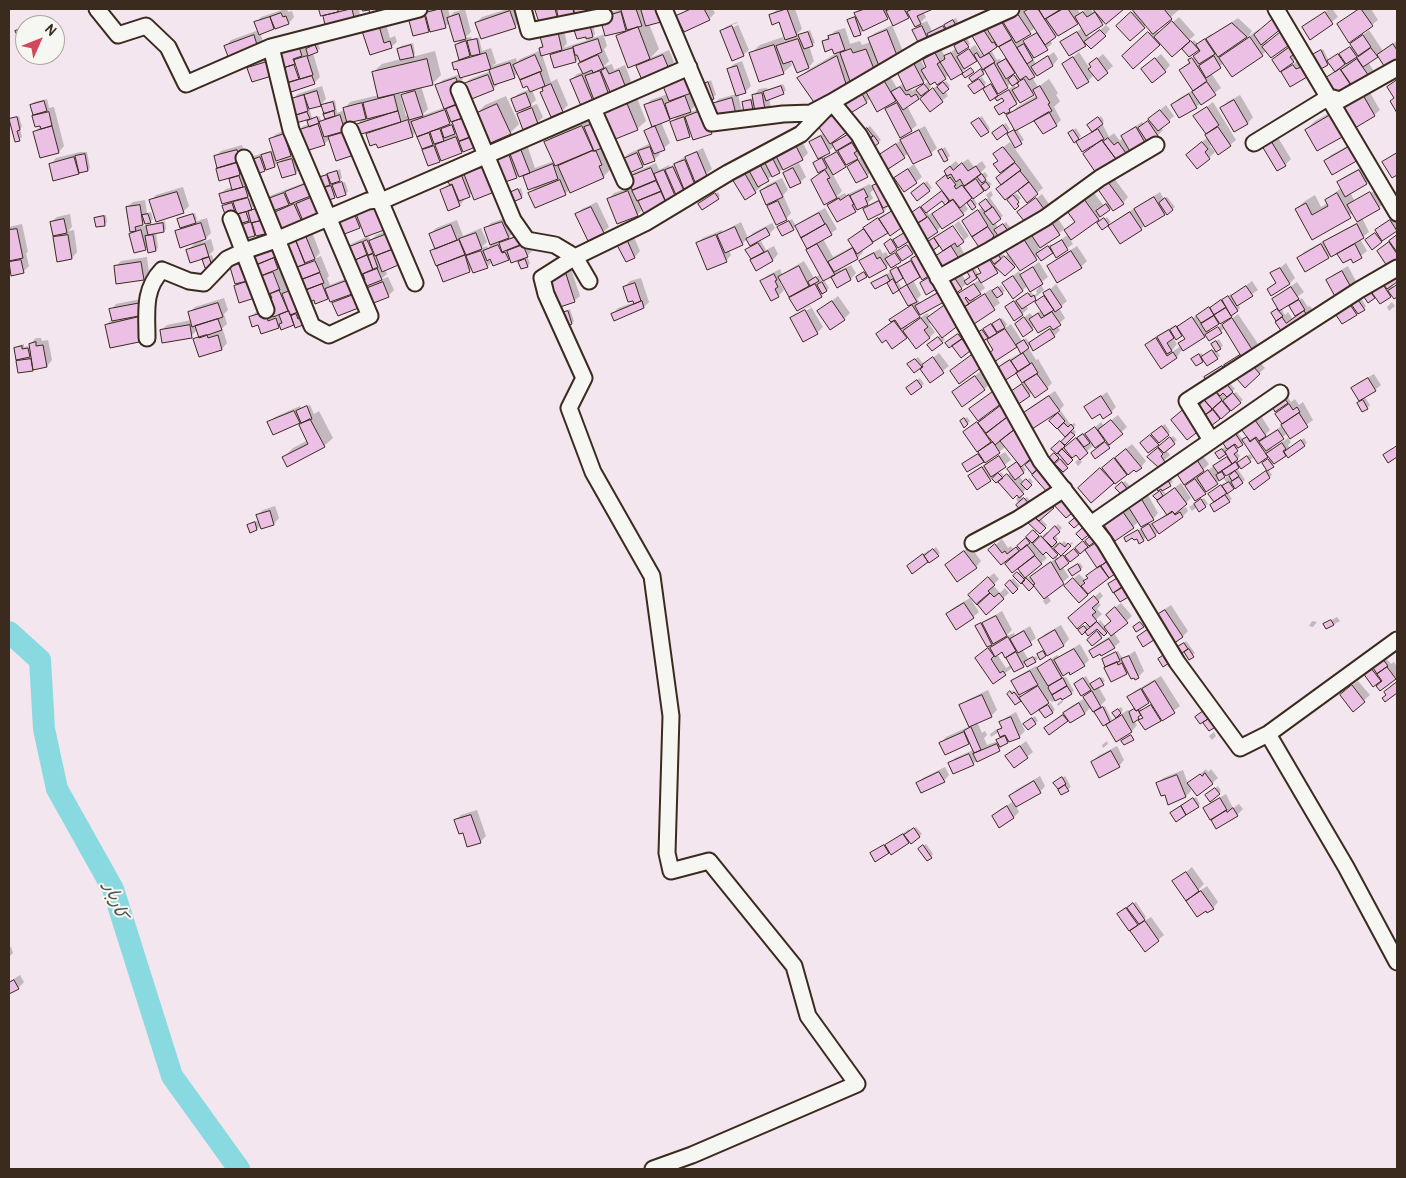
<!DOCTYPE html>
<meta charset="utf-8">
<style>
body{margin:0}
#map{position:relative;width:1406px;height:1178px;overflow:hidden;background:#f3e6ee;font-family:Pangolin,sans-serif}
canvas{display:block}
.frame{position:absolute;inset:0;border:10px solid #3b2a1e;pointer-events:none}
.north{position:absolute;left:15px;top:15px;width:50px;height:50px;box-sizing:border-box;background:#f6f6f2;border:1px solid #aba49d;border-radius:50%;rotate:46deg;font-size:14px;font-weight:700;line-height:20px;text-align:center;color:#3b2a1e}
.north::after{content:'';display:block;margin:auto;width:18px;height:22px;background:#d1495b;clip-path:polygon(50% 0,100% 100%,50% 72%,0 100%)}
</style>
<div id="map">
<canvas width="1406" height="1178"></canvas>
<div class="frame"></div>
<div class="north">N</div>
</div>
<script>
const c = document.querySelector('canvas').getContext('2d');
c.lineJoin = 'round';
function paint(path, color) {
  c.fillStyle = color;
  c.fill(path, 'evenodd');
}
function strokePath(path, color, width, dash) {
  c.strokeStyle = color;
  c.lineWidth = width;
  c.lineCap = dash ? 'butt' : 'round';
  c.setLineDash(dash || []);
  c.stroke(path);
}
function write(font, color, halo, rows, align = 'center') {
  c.font = font + ' Pangolin,"Playpen Sans Arabic",sans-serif';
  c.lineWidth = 4;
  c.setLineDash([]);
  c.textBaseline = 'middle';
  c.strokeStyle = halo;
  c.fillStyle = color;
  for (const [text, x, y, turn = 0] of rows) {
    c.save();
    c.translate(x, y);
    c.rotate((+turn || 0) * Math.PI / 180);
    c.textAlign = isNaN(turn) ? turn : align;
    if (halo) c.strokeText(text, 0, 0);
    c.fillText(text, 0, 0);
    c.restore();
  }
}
paint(new Path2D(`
 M285,9H287L288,12L292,11L294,17L289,23L260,33L263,41L258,47L226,46L231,40L259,30L256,23L261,17Z
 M321,9H359L360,16L355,21L327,27L324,14H322Z
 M428,9H448L450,16L454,12L465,9L471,32L465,38L471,37L472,39L481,37L476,23L482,17L508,9H517L521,21L515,26L479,38L482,51L491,48L496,63L492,66L516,58L517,62L520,59L541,50L540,48L562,23L567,43L563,48L588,40L587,35L576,31L578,28L593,24L595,34L589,39L606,34L607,13L622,9H664L666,15L660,21L649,24L659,49L650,58L669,50L674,62L668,68L638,66L644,60L618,36L624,30L604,36L607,46L604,49L609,61L603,67L612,64L614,70L625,65L631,81L626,87L611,91L582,105L571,80L577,74L583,72L580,64L582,62L580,57L576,61L555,67L551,55L556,50L542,54L551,82L557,79L568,105L562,111L541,93L544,90L542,86L532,90L536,100L528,107L537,104L543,117L537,123L518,114L525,107L512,99L518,94L530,89L528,84L524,86L518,73L514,77L499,83L493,89L464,85L470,79L491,71L494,67L462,76L463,79L459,83L480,129L461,152L429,164L423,150L428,146L419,138L424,132H416L412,136L368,134L372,130L330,139L324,144L297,132L303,126L309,124L307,119L295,117L297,115L292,99L298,94L322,86L326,99L321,104L309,108L312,118L319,116L321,120H323L325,117L322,104L335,100L337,113L345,110V108L350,102L379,95L373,72L382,64L401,59L398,49L401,46L413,43L415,53L412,57L435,51L441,75L432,84L421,86L428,109L421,116L446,107L437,86L443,80L460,74L454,63L460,57L456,45L462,39L449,23L445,27L413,35L415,12ZM410,89L402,96L409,115L406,116L399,91ZM362,119L357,125L344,129L349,124V122ZM452,121L453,124L446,126Z
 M536,9H602L541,23Z
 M688,9H713L715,13L709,19L678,16Z
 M778,9H795L802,29L793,38L810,30L815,43L809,46L814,61L809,67L793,59L790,60L792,65L783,73L751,53L760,45L783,37L784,41L786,40L780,21L770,15Z
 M860,9L913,10L930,9L923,12L926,17L920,23L910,15L908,17L889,16L862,29L863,31L860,34L849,20L856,16L855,14Z
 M1023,9L1025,12L1029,9H1077L1080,13L1087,9H1090L1093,12L1096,10L1095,9H1122L1106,22L1105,21L1087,34L1090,38L1106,25L1110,29L1105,35L1085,45L1062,43L1083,27L1079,21L1050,40L1052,44L1033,59L1036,64L1054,52L1058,59L1053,65L1032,77L1038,87L1049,79L1058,93L1056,95L1060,101L1054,107L1061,120L1056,125L1036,121L1040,117L1017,129L1024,140L1015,146L1011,132L1016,129L1008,116L1017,107L1037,95L1035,91L1019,99L1009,111L995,107L1004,100L1002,97L997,98L1013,86L1011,83L991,99L987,87L993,83L986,70L972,81L973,76L983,68L977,58L967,65L968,67L962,72L949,75L938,83L940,85L946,81L950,86L945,91L948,96L930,110L920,97L907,106L917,125L911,130L886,109L894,102L871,97L866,102L844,103L889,75L897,88L904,83L899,72L904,67L920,59L925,68L927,66L924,60L930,55L941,49L945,57L956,48L958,44L967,38L970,44L959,52L961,55L975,45L985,59L987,58L974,36L989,25L991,27L1007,16L1008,19ZM1036,27L1038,31L1023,43L1021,39ZM999,45L1007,57L1001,61L1000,59L997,60L991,50ZM1016,71L1017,74L1011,78L1009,75ZM1027,75L1019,83L1020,85L1016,88L1014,84ZM927,78L935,80L938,85L927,93L926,92L931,87L927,82L916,91L915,89L912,91L910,88L923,82Z
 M1134,9H1180L1156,30L1160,33L1179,17L1195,35L1189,40L1161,43L1133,67L1129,50L1151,31L1146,25L1130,39L1124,20L1135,10Z
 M1329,9H1336L1333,10L1338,17L1311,38L1304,28Z
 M1359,9H1371L1378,20L1361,33L1363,35L1369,30L1383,51L1397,41V60L1387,68L1378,55L1368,62L1375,73L1370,78L1351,82L1335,93L1326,80L1336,71L1330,62L1320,68L1313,55L1323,49L1329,61L1352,46L1351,44L1361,35L1338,24ZM1358,54L1359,57L1353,60H1352Z
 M956,18L959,25L929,43L914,30L920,24L927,21L932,31Z
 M1238,18L1252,31L1248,37L1259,29L1268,43L1267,50L1262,55L1224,63L1211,73L1221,88L1196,107L1172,105L1178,99L1193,90L1181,70L1201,50L1199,48L1184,49L1194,40L1198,44L1211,34L1212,35ZM1228,48L1229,49L1223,56L1221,53Z
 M385,21L390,38L395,36L397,42L391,47L363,32Z
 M737,22L749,50L743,55L722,31L727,26ZM737,23L738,25L727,30V27Z
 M892,25L903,51L898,57L848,89L799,79L808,70L835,54L833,48L823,42L835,31L845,28L850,44L860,41L862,45L871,42L869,38L875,33Z
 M1300,39L1299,55L1293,61L1273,60L1281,52Z
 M305,42L307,49L318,44L320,49L313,53L320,77L314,83L292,90L289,81L249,68L254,62L277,56L283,50ZM296,62L302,80L298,82L292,64Z
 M1079,52L1090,69L1097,59L1103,54L1113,66L1098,79L1094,75L1088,81L1063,65Z
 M1161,54L1170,65L1165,71L1149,64Z
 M1299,60L1312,71L1306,76L1283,72L1289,67Z
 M742,61L751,86L745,92L738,95L742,111L736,116L713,104L719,99L736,94L728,69L734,64Z
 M694,71L691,92L696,105L688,113L709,105L717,127L711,133H692L677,140L671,122L678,116L661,122L670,143L664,148L659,151L660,154L654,160L642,166L622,160L628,154L651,143L646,131L652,125L645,106L651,100L668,94L665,86Z
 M982,77L986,83L984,86L972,84Z
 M711,80L716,95L707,100L702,85Z
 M783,84L786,90L783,93L769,98L771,108L753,114L743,102L746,100L754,98V95L759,89L767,88L768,90Z
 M1369,91L1380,110L1374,115L1306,130L1315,121Z
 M635,93L646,121L637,129L603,111Z
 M1240,95L1253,117L1248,123L1235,130L1222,108L1227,102Z
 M506,96L519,124L510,133L476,114L485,105Z
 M47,99L49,108L54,107L64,146L59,152L41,156L34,132L43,124L34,116L38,113L31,105L34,102Z
 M1213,102L1236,140L1230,145L1212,143L1210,146L1215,152L1209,158L1187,155L1208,137L1195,116Z
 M1166,105L1174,116L1161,127L1163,130L1158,135L1098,174L1084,154L1095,145L1094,143L1078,142L1093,131L1091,123L1101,116L1104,121L1102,123L1109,137L1114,133L1120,141L1128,131L1142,122L1144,124Z
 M841,109L834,140L835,141L852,132L855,138L850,142L858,139L863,153L856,159L832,173L842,191L835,198L845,193L846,195L870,184L872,188L879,181L889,205L884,211L869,219L864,209L870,204L880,199L874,189L870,193L873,198L867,204L855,211L828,205L835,198L812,180L826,169L811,142L816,137L824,133L819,126ZM835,146L837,150L826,158L824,155Z
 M19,116L22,127L20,129L22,137L19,139L10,120Z
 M982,116L990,129L988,131L975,121Z
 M591,118L612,168L603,177L570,189L565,194L530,193L537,186L529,189L523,174L506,181L498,160L504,155L527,145L535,168L554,161L546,143L554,134Z
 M1006,123L1010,129L1008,131L996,130Z
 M870,126L881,140L872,147L864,130Z
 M925,126L937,148L931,153H909L885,169L877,157L908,135Z
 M1076,128L1081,136L1075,141L1072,131Z
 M290,129L296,150L290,156L297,154L301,167L296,173L282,177L278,163L285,157L276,160L277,163L275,166L253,174L248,162L254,156L274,150L270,140L276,134Z
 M1277,136L1291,159L1285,165L1264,146Z
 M801,139L808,153L802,159L773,175L760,185L761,187L755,192L734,179L782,148Z
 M1358,140L1365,152L1325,161L1331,155Z
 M1010,142L1043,188L1027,201L1020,187L1002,185L998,179L1003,173L1001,172L995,164L999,160L995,154Z
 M242,145L245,154V168L238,175L242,174L245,184L251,182L253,190L248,194L254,193L257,203L250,210L262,206L270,229L256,232L254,234L240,226L245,221L237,215L240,212L227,216L224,206L229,201L220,194L226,189L233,187L231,179L235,175L220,179L215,157L221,151ZM254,195L255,197L239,202V199Z
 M945,147L950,156L945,160L940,151Z
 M703,148L712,169L695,184L685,188L675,197L645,214L643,209L637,215L609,199L614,193L632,187L628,178L633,173L656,163L659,170L669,165L670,167L681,159Z
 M80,152H87L90,168L88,170L78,173L51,164L56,158Z
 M1397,152V173L1392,176L1384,162Z
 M864,156L872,170L867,176L849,167L856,160Z
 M968,159L974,167L982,161L986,167L978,176V177L985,172L988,176L985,179L992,184L973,197L977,204L975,206L969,203L973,199L972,198L964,203L968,209L963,214L941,226L937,231L917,225L923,219L914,212L923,206L924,207L944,190L938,183L947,174L945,171L951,165L956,161L959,165ZM942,199L946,204L935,213L934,212L929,215L927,211Z
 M492,161L472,193L464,198L465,199L460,205L441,190L450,183L449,180L465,164L468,172L471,169Z
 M799,163L806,177L800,182L784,174L790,168Z
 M914,164L922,177L916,182L896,178Z
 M1365,165L1372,178L1366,183L1350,192L1355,202L1376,190L1384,202L1379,208L1362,218L1369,232L1360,239L1367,251L1354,261L1351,257L1339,254L1345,248L1328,257L1299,258L1304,252L1358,222L1353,213L1313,238L1296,209L1305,201L1315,195L1321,207L1328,203L1326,200L1341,188L1338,183L1344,177Z
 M340,169L342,178L335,183V185L345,182L348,191L346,194L337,195L325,200L301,221L271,215L278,207L266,200L272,195Z
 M1111,174L1128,197L1123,203L1112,207L1098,219L1070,239L1073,244L1056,256L1053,251L1039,256L1020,270L1016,264L1005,275L1000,269L981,282L985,288L974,297L975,300L991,289L993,292L1001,285L1005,291L996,297L1000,303L974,322L963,306L955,297L980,279L978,276L961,288L944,280L958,269L966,281L971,276L967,270L973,266L979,275L982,272L977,264L1000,251L1003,255L996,262L998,264L1009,253L1007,250L1056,216L1065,229L1038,247L1041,251L1051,244L1052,246L1069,234L1065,230L1075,221L1066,207ZM1099,189L1108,202L1104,206L1094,193Z
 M782,178L788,190L783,195L791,213L786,219L768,206L774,200L761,191L767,185Z
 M927,181L932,188L929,190H915Z
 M183,187L189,206L183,212L151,201L156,195Z
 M521,188L523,195L521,197L511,193Z
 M991,191L993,195L990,198L1003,216L995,222L998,228L1006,222L1013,231L983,251L963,221L983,207V202L988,198L986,195Z
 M718,192L720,196L718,198L702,202Z
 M1160,192L1164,199L1167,197L1175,207L1172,209L1145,225L1141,229L1110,226L1116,220Z
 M1016,193L1021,198L1018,201L1020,203L1015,208L1008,200Z
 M1042,194L1051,207L1046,212H1019Z
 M145,200L147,213L151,212L153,219L150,222L145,221L139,227L165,221L166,229L164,231L156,232L158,248L156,250L148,246L145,249L130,234L132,232L127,207L133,202Z
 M597,202L609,227L603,232L577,215L582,209Z
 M900,205L888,231L862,249L863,252L858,258L839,268L841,270L851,265L856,273L851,279L837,286L831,275L822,276L820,278L822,282L824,280L829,288L821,296L791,298L799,291L782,281L780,283L784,290L778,296L761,282L767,276L780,269L782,274L804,261L814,278L821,274L796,226L802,221L825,208L837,229L823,239L833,257L853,246L849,240L855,235L884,214L885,215Z
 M359,207L367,235L371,240L376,235L397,227L403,240L385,269L387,274L380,280L388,277L394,290L388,296L334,303L340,297H329L316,302L315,299L308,302L309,314L294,324L280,325L278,327L259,324L250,318L256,312L271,307L268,300L272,296L270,292L235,287L237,285L231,267L237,262L277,242L283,262L278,267L288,290L289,288L284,245L310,227L320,253L314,259L321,256L329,276L327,278L330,285L352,276L356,287L350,293L361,289L359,284L366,278L354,252L345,249L351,244L366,237L362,226L342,234Z
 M195,213L197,219L194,222L207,218L211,233L202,242L211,239L214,250L208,256L212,255L214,262L212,265L188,250L197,241L176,232L181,227L179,220L181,217Z
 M70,214L72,227L68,231L74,230L77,252L72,258L58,260L51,222L57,217Z
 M106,215L107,222L105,225L96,218L98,216Z
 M1396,216L1397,218L1396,230L1381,241L1369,238L1377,231L1382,225Z
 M508,217L514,232L507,239L525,231L533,250L527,256L530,263L528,266L519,262L525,256L510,257L508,259L493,261L487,267L472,268L469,271L444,281L432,251L435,247L430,234L436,228L457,220L463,236L481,228L487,242L481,248L487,246L488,248L491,245L485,229L491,223Z
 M1107,217L1111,222L1108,224L1102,221Z
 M792,219L796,226L793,229L781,225Z
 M959,221L969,236L959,244L965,255L970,252L972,255L964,261L937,256L943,250L940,244L931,250L921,276L913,280L921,295L917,299L920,303L944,288L943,301L919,315L906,324L908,327L927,313L930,317L951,300L942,336L945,340L942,342H931L941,335L932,322L929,324L935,332L929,338L908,336L892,347L891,320L910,306L900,288L894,292L888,280L875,281L900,266L901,267L905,263L931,247L928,243L930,240L952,226L960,238H963L954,225ZM904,276L908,284L902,289L897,280Z
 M741,222L748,238L753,233L772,223L775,228L769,234L760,239L766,250L774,246L778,254L773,260L756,269L752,261L757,255L747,250L751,246L747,239L742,244L729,250L731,255L726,261L697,243L703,238L722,230V232Z
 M22,224L28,252L26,253L29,266L23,272L12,275L9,259V227Z
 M905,232L899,246L890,252L888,242L894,238L895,240Z
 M633,235L640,251L635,257L626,260L619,245L625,239Z
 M1397,235V262L1378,251Z
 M916,240L919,249L900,261L890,263L886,267L866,276L860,275L866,271L861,262L866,256L880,249L883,254L886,252L889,257Z
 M1077,246L1087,261L1081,267L1048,266L1054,261Z
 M147,257L149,273L143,279L115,267L121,261Z
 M1039,262L1048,277L1031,290L1028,285L1023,290L1004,283L1019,271L1021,275Z
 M1286,263L1295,278L1290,283L1272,295L1268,289L1277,282L1272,274Z
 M1348,266L1358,285L1353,290L1327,280L1333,275Z
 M571,269L580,296L574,301L555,274Z
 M1397,272V281L1392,284L1394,288L1397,285V296L1394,298L1392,294L1390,296L1376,295L1374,297L1364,295Z
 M641,278L649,302L644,307L612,314L618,308L635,302L624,287L630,281Z
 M1252,281L1258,290L1238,304L1240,308L1238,310L1209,329L1211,332L1221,325L1222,326L1238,314L1260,347L1209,384L1205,378L1211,372L1241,354L1225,328L1210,339L1207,334L1181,351L1177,357L1161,367L1147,345L1152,339L1175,325L1179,326L1183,322V324L1198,315V312L1199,314L1231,294L1232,296ZM1183,333L1186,338L1180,343L1181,346L1169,354L1177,344L1173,338Z
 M1297,282L1304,292L1281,308L1285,315L1288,312L1292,318L1296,315L1291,306L1302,298L1308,307L1310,306L1314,312L1284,333L1277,322L1282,317L1275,311L1279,308L1273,300L1279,294Z
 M1056,284L1067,301L1059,308L1065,318L1057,326L1060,330L1054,336L1034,349L1031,345L1028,347L1036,360L1038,359L1052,383L1047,388L1032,392L1029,395L1010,393L1023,383L1016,372L998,369L1003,363L1022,352L1018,345L994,350L988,341L996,332L980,341L978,332L1002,318L1007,324L1004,329L1011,324L1022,341L1026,338L1030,344L1052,327L1050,324L1035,326L1032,329L1016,324L1030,313L1033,317L1041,310L1036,303Z
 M1041,285L1044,290L1026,305L1028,309L1022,314L1007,307L1020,297L1021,298L1031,292L1034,296L1037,293L1036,291Z
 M1359,295L1366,306L1364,309L1356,314L1335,312Z
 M838,296L850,313L844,319L819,311Z
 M146,298L152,331L106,325L113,318L111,310L116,304Z
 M224,298L228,310L224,314L227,324L219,331L223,330L227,343L222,349L195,340L199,335L197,330L191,336L161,330L167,325L191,320L189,313L195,307Z
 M1392,302L1395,306L1389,311L1387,307Z
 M810,305L823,327L817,333L791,318L796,313V316L811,308L810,306L796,313Z
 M570,309L574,321L572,323L562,314Z
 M961,332L975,345L961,357L954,346L959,341H949Z
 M36,338H41L42,341L48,340L52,360L47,366L19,372L17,362L22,357L15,348L18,346L24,344V347L30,346V344Z
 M1219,339L1223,346L1216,350L1220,356L1217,358L1204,360L1196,365L1195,356L1201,353L1204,356L1215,349L1212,344Z
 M939,353L949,366L930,381L922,364L921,366L911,362L918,357L924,365Z
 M1258,360L1265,368L1245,386L1238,378Z
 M981,371L990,384L984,389L954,392Z
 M1374,374L1381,385L1375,390L1364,396L1370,405L1367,408L1359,403L1364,397L1353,388L1358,383Z
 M920,378L924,384L911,393L910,386Z
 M1228,381L1235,389L1226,396L1227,397L1236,392L1243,400L1211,424L1195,404L1200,399L1203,402L1212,391L1214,393Z
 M1000,386L1016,407L1022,464L1026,470L1019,476L1024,482L1030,478L1033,482L1020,495L1024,499L1027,497L1031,502L1023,510L1016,499L1019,496L1000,482L1011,472V467L1018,462L1006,446L999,452L968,471L964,464L994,441L992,439L990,441L970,427L979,421L971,409ZM993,409L994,411L984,419L982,417Z
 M1055,391L1064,405L1060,410L1032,428L1023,414L1029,408Z
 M1107,392L1116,407L1111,412L1086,407Z
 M1287,396L1291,402L1295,399L1299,405L1303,402L1313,420L1290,437L1288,433L1270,446L1272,449L1288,438L1291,442L1288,445L1290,448L1304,438L1307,443L1288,456L1287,454L1275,463L1268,469L1272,475L1254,488L1250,483L1268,470L1264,463L1270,458L1268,455L1259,462L1245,441L1236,451L1240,456L1237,459L1239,462L1250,454L1253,458L1237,468L1245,480L1227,492L1232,499L1215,510L1211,505L1215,502L1210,494L1224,483L1225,485L1227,484L1223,477L1196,500L1186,486L1195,477L1194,476L1184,483L1178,474L1203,456L1209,464L1201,472L1202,474L1229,456L1226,452L1219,457L1216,453L1226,446L1224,442L1237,432L1244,441L1248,437L1243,430L1261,416L1270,430L1262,438L1263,439L1283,425L1276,414L1284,407L1276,410L1273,407ZM1235,442L1237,444L1227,451L1226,448ZM1231,471L1233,475L1225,478L1224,476Z
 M310,405L314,414L319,411L333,438L324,446L284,457L293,448L308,440L300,426L306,420L299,422L269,423L275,417L300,406L301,408Z
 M1061,411L1071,425L1074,423L1076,425L1072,428L1076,432L1064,446L1066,448L1082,433L1083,434L1086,432L1087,434L1101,422L1104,426L1118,415L1127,427L1110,442L1111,444L1109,447L1096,457L1092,453L1109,439L1108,437L1095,446L1094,445L1079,458L1082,462L1078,466L1075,462L1080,458L1076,453L1064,470L1065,471L1060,478L1047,490L1034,475L1057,452L1053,449L1067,437L1051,421ZM1061,455L1063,457L1055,463L1054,462ZM1058,466L1062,469L1057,474L1054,470Z
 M967,417L970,421L968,423L964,419Z
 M1165,424L1170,432L1158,444L1147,438Z
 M1173,436L1177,440L1166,450L1170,455L1158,466L1154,452Z
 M1132,444L1146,461L1141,467L1135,468L1116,483L1114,481L1091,502L1085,482Z
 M1005,452L1011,460L995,472L997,476L1001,472L1004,475L997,481L993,477L977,488L970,476L975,471Z
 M1169,476L1173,482L1162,489Z
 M1125,481L1130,486L1122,494L1117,488Z
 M1181,483L1191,498L1177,511L1186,507L1188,511L1183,516L1155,535L1147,537L1143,540L1137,537L1126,538L1151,523L1153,525L1167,513L1158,501L1164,495L1161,491L1162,490L1166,494Z
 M1148,495L1158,513L1153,519L1139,521L1133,527L1111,520Z
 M1204,498L1208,504L1205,506L1197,507L1192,511L1189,507Z
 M1053,501L1056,504L1040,518L1047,525L1040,532L1037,531L1035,533L1033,540L1035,543L1050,549L1052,547L1042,536L1047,532L1049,534L1058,524L1062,528L1055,535L1058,539L1056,541L1060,545L1064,541L1068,545L1072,542L1073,543L1061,554L1059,552L1056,555L1059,560L1066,554L1067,555L1086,540L1092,545L1102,538L1104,563L1110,560L1117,571L1079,601L1069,583L1079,574L1086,581L1098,567L1087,550L1092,545L1090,544L1062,566L1069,577L1047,595L1051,601L1046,605L1043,601L1045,599L1034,584L1029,589L1015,576L1021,570L1018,567L1013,571L1004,561L990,550L1002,539L1008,548L1011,546L1013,549L1028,538L1036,529L1028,521ZM1046,550L1055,559L1031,578L1030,577L1028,578L1026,576L1047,558L1043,553Z
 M275,506L279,518L274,524L262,528L261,525L257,529L251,531L249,525L259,520L257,516L263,510Z
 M970,546L981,561L976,567L946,565Z
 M936,547L940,553L913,572L908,566L929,550L930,552Z
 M1080,563L1083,567L1081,569L1072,568Z
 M994,573L999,579L993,585L1000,593L1005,588L1009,593L986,613L975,589Z
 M1013,578L1020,586L1013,592L1006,585Z
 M1100,592L1103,596L1097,602L1101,605L1097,609L1102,614L1089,626L1091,629L1100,620L1106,627L1113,621V609L1121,603L1132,616L1114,633L1120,642L1114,647L1100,652L1091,651L1096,645L1112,635L1108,630L1092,645L1088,640L1100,630L1097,627L1088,634L1085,630L1080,631L1088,623L1076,613Z
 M970,598L979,612L973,617L947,614L953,608Z
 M1171,605L1188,631L1183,636L1171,644L1162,631L1138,637L1157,623L1154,619L1159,613Z
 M1002,611L1012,630L1005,637L1014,633L1015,635L1030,626L1036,638L1022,649L1029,660L1036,656L1038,659L1035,661L1026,663L1023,666L1013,667L994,682L976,658L988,648L977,626ZM1003,651L1011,665L1006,668L997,654Z
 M1337,617L1340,621L1327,628L1325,624Z
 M1312,621L1317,622L1313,627L1309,626Z
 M1061,625L1069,639L1064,645L1045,655L1038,654L1045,650L1039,640L1045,634Z
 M1186,641L1195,653L1189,658L1184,650L1176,649Z
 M1080,644L1089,660L1084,665L1066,673L1059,679L1066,677L1074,691L1071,693L1061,696L1051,703L1055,710L1053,712L1045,716L1041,710L1052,702L1050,700L1046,705L1021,699L1020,700L1009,694L1013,690L1015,692L1018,690L1013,681L1018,676L1036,666L1037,668L1040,667L1057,655L1059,657ZM1055,682L1049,688L1048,685ZM1030,689L1022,697L1019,694Z
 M1118,651L1123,659L1135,651L1144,671L1138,677L1129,672L1111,680L1103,659Z
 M1385,657L1391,664L1394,662L1397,667V676L1380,689L1364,673Z
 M1086,676L1091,685L1102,677L1105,681L1098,686L1106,700L1100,706L1091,707L1085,713L1070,722L1069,719L1049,733L1046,728L1070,707L1085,698V697L1092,689L1082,694L1075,684Z
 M1161,676L1180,706L1163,719L1153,703L1151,704L1159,720H1140L1144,717L1142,714L1134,721L1137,725L1132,731L1116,740L1107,725L1112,720L1103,725L1098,710L1105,706L1112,720L1117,717L1114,713L1121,707L1123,710L1118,716L1128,710L1130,713L1136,708L1129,697L1135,691ZM1151,700L1152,703L1142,711L1140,707Z
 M1358,681L1370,695L1353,710L1347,689Z
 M988,690L997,710L991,716L977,722L982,733L985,731L987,735L984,738L987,745L998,741L1001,737L999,732L991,737L990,734L997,729L998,731L1003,726L1001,722L1007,717L1016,712L1025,731L1019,737L1004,743L999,750L978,760L973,764H950L955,758L973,750L970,742L945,753L941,743L946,737L970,726L961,706L967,700Z
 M1062,700L1063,702L1058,706L1057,704Z
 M1035,716L1038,721L1035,723L1027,721Z
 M1214,732L1216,736L1212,740L1209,736Z
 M1026,741L1033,752L1027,757L1007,756Z
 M1107,741L1108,744L1103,748L1102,745Z
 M1117,746L1124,760L1119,766L1092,762L1098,756Z
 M945,767L949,775L944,781L918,783L923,778Z
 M1206,769L1208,772L1211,769L1218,778L1212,783L1189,784L1191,791L1186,796L1165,793L1158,784L1163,778L1183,770L1188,784Z
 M1040,776L1045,786L1040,792L1016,806L1019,812L1013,818L993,816L999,810L1014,801L1011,796L1016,790Z
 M1065,776L1071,787L1061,794L1055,783Z
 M1218,786L1221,791L1219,793H1209Z
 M1226,794L1233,808L1239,804L1243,809L1237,815L1217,828L1205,809L1210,803Z
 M1196,797L1200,804L1198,806L1174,810Z
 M477,810L486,836L480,842L463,831L456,820L461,815Z
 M916,827L922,834L919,836L875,860L874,851L888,844L909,829L910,831Z
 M926,844L933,854L931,857L922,847Z
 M1192,867L1204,884L1196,892L1197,893L1207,886L1218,902L1213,908L1188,902L1196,894L1174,882Z
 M1136,902L1146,917L1142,921L1143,922L1151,917L1164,935L1158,940L1132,932L1141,923L1140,922L1129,929L1119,914L1124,908Z
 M9,947H11L13,953L9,957Z
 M20,975L24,982L18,988L9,993V982Z`), '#0003');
strokePath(new Path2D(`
 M9,632L40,660L44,729L57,789L113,889L172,1076L239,1169`), '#89dae0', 22);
const building = new Path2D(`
 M319,9H338V12L321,16Z
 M352,9L355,22L326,29L323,16Z
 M362,9H376L378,18L371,19L369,10L363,11Z
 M441,9L446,28L430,32L425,13Z
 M535,9H555L558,20L540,24Z
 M557,9H573L575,19L559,22Z
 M574,9H585L587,15L576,18Z
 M625,9H636L642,26L627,30L621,10Z
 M641,9H657L661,22L646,26Z
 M691,9H704L710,20L684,32L676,16Z
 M787,9L797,36L785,40L779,22L772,25L769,15Z
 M865,9H883L888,19L863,31L854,13Z
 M891,9H904L909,18L893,26L886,11Z
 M913,9H933L917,16L921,24L915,27L907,12Z
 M1029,9H1038L1056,37L1045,45L1024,12Z
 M1039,9H1061L1045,19Z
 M1063,9H1068L1078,24L1058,36L1046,19Z
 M1093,9H1124L1106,24Z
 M1132,9H1164L1172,19L1153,34Z
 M1359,9H1361L1373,26L1349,43L1337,24Z
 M510,11L516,28L481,39L475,23Z
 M621,12L626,31L605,36L600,18Z
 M1083,12L1087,17L1095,12L1103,25L1086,36L1075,17Z
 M1131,12L1145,28L1130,41L1116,26Z
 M1325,12L1333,24L1310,40L1302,27Z
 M281,13L283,17L286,16L289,24L275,29L270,17Z
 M424,13L429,32L413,36L408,17Z
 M1017,13L1031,34L1016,43L1003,22Z
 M459,14L466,39L454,42L447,18Z
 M270,17L274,29L259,35L254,22Z
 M855,17L861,35L854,37L847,20Z
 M1274,18L1282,28L1261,45L1254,35Z
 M953,20L958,29L948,33L944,25Z
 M1001,21L1012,39L998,47L987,29Z
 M1172,21L1190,41L1172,57L1154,37Z
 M1232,23L1247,37L1218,57L1206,39Z
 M379,26L384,43L390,41L392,48L370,55L362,31Z
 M590,26L593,37L586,39V37L577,39L574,30Z
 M732,26L744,56L732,61L720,31Z
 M922,26L930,44L921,48L912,30Z
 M943,26L948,35L932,44L927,34Z
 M25,27V44L22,45L15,31Z
 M638,27L650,59L628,68L616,36Z
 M557,28L562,50L541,56L539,48L543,47L539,33Z
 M983,29L992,43L994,42L997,47L984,56L972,36Z
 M887,30L898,58L879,66L868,38Z
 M1100,30L1106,36L1091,49L1084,42Z
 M1282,31L1292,43L1271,58L1262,47Z
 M808,32L813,46L804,49L798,35Z
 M1077,32L1086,46L1069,56L1060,42Z
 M1148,32L1160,45L1133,69L1122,56Z
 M839,33L845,50L834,54L832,49L825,52L822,41L829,39L828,36Z
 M1037,33L1048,50L1034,58L1023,41Z
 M254,35L258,48L229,59L224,46Z
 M1363,35L1371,47L1358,56L1350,44Z
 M1250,37L1263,56L1232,77L1219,58Z
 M477,39L480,54L471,56L467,41Z
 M598,39L602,52L580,62L577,55H575L573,47Z
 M798,39L809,68L797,73L792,61L783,64L776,46Z
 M1205,39L1215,54L1199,64L1193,56L1200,51L1196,45Z
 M964,40L969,47L958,54L954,46Z
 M1012,40L1035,77L1029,80L1026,76L1020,80L999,47Z
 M466,41L470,56L459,60L455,45Z
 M1191,41L1199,50L1189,57L1182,49Z
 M1024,44L1033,60L1027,64L1017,48Z
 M1294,44L1299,51L1290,57L1294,62L1280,72L1272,60Z
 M1393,44L1397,50V62L1386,69L1377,55Z
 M315,45L318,52L308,56L306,49Z
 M411,45L414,57L400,60L397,49Z
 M774,45L784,74L759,82L749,53Z
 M299,47L302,56L293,59L295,64L280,69L276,55Z
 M1350,47L1357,57L1346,64L1339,54Z
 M573,48L576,62L554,68L550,55Z
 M1371,48L1378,57L1363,67L1357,58Z
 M851,49L853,53L866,49L876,74L852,87L840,53Z
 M969,49L977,61L964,69L957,57Z
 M1321,50L1328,65L1319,70L1312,55Z
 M486,53L491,69L460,78L457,69L454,70L452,63Z
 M935,53L940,62L937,64L946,79L937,85L935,82L930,85L921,70L926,67L923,60Z
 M951,53L963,73L951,80L940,62L945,59L944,56Z
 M977,53L980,58L989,53L995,62L983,70L974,55Z
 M1338,54L1345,64L1335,72L1327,61Z
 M535,55L542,71L520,80L513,65Z
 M598,55L604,68L593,73L592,70L583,74L578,64Z
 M663,55L669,69L642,80L636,66Z
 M307,56L313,75L300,79L294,60Z
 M837,56L848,90L818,108L797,78Z
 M1048,56L1053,66L1037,76L1031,67Z
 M1214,56L1221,68L1206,78L1199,66Z
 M1073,57L1089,82L1077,89L1062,64Z
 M1097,58L1108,73L1098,81L1088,69L1091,67L1089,64Z
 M1155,58L1166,72L1152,83L1141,69Z
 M1192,58L1207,81L1193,91L1179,70L1190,63L1188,60Z
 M427,59L433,85L378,98L372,72Z
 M1006,59L1015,73L1006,79L997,64Z
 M1357,59L1371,79L1355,90L1341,70Z
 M270,61L275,75L252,82L247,68Z
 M510,63L515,78L494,85L489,70Z
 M994,63L1008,88L998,94L984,69Z
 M914,64L924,83L906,91L897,72Z
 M294,65L299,79L286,83L281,69Z
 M1293,65L1296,69L1301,67L1307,77L1290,87L1281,72Z
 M737,66L746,93L736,96L727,69Z
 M606,68L609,74L619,70L626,88L611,94L601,71Z
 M971,68L974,72L965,78L962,74Z
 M981,69L984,74L972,82L969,78Z
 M1340,69L1350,84L1334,95L1324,79Z
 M600,71L609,95L594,100L585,76Z
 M540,72L545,86L530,92L527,86L523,88L520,80Z
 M488,75L494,90L469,100L463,84Z
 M582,75L593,101L581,106L570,80Z
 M1014,75L1019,82L1012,86L1008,80Z
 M312,76L315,84L291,92L288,83Z
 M688,76L694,92L669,101L663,86Z
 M456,78L458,85L459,103L444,109L435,85Z
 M883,79L896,101L877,112L865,90Z
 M979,79L985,87L974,94L968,86Z
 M1024,79L1034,95L1020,103L1012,90L1019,86L1017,83Z
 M1397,80V113L1390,101L1394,98L1387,87Z
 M708,82L714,99L707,101L701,85Z
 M943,82L949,89L943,94L937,87Z
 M1207,82L1216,95L1201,105L1192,92Z
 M551,84L563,112L551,117L540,92L543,91L542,88Z
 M924,84L929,90L921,96L916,90Z
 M991,84L998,96L990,101L983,89Z
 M781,86L784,94L766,101L763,92Z
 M1040,86L1050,103L1048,104L1052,111L1015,131L1006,115L1037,98L1033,90Z
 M900,87L906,95L909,94L911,97L916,94L919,99L903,110L891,92Z
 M933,88L943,102L930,112L920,99Z
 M1009,90L1017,104L1009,109L1010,112L1005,114L1004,112L999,115L994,107L1004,101L1002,98L997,101L995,98Z
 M317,91L321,106L309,109L304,95Z
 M415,91L423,116L409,120L401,95Z
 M861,92L867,103L849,114L843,103Z
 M526,93L531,106L516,112L511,99Z
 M762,93L766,115L756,117L752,95Z
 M1189,94L1197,108L1179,118L1171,105Z
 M304,95L308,111L296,115L291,99Z
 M394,95L398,111L367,119L363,103Z
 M1363,95L1375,116L1355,128L1342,107Z
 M685,96L691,112L670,119L665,104Z
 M732,98L737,118L719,121L711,104Z
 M662,99L670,120L652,127L644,105Z
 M751,100L754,115L745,117L742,102Z
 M1234,100L1248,124L1234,132L1220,108Z
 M44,101L47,111L33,115L30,105Z
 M626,101L638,130L613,140L601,111Z
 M333,102L335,110L324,114L321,105Z
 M362,103L366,119L347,123L343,108Z
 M897,103L912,131L900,138L885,109Z
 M460,104L465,117L451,122L446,109Z
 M497,104L511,134L488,144L475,114Z
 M1207,107L1219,125L1206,134L1193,116Z
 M532,108L538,124L523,130L517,114Z
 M445,110L450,124L417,137L411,122Z
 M703,110L712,134L693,140L685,117Z
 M1160,110L1170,122L1158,131L1148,119Z
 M334,111L335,116L325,119L323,114Z
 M398,111L401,122L358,135L355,125Z
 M49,112L52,126L41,129L40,126L35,127L32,116Z
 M307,112L310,119L296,123L294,116Z
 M1049,112L1057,126L1043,134L1034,121Z
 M835,114L847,132L830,144L818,126Z
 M1332,114L1344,136L1317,151L1305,130Z
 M340,115L345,131L324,137L319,122Z
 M17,117L20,130L17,131L20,141L15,142L9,119Z
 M317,117L319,123L309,127L307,121Z
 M468,117L475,135L459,141L452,122Z
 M684,117L690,137L677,141L670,122Z
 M1098,117L1103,124L1092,132L1087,125Z
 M979,118L989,132L981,137L971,123Z
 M408,120L413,137L378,148L376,144L370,146L366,134Z
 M1148,121L1158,136L1148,143L1138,128Z
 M596,123L605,147L594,151L584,127Z
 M318,124L325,145L303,152L296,131Z
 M452,125L455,134L444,138L441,129Z
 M1003,125L1008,132L997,140L992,133Z
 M52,126L59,153L40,158L33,132Z
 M582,126L593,150L555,166L544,142Z
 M655,126L665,150L654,154L644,131Z
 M1136,127L1147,146L1132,155L1121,136Z
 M1218,127L1231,146L1218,155L1205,135Z
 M867,128L873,136L866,140L860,133Z
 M440,129L444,141L434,144L430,132Z
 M1098,129L1104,139L1082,152L1076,142Z
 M919,130L932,155L913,164L900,140Z
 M1014,130L1022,144L1015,148L1007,134Z
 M1073,130L1079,139L1074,143L1068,133Z
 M349,131L357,154L336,161L328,137Z
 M429,133L433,145L422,149L417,137Z
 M284,134L291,156L276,161L269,139Z
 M849,134L853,141L836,151L832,144Z
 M475,136L478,146L463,152L459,142Z
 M821,136L830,153L818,159L809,142Z
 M874,136L879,143L871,149L866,141Z
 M456,137L462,153L441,161L435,145Z
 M1108,138L1114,145L1118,142L1128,156L1119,163L1103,142Z
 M1102,140L1118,162L1098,176L1083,154Z
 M1271,141L1286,166L1277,171L1262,146Z
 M1202,142L1208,149L1205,152L1210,159L1197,169L1186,155Z
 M852,143L857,151L854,153L858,159L846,165L838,151Z
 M795,144L803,160L783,170L775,154Z
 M896,144L905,158L885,171L876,157Z
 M1352,145L1360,159L1332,175L1324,161Z
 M434,146L440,162L428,166L422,150Z
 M650,147L655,161L644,165L638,151Z
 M1003,147L1015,162L1000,173L993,164L998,161L993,154Z
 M942,149L948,160L944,162L938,151Z
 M237,150L240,161L217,168L214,156Z
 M521,150L530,173L519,177L510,154Z
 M592,151H596L602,165L599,166L604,178L570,193L558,166Z
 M271,152L275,167L266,170L261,155Z
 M697,152L707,176L695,182L685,157Z
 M837,152L846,167L833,175L824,159Z
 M637,153L643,167L627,174L621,160Z
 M1397,153V175L1392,178L1382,162Z
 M85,154L88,171L79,173L75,156Z
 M509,155L517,178L505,182L497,160Z
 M771,155L780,173L772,177L763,159Z
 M74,157L79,174L53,181L49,164Z
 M260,157L265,171L252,176L247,162Z
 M822,158L827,168L818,173L813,163Z
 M292,159L296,174L282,178L277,163Z
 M685,160L695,185L685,192L674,164Z
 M858,160L868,177L856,183L847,167Z
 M758,161L769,181L758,187L747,167Z
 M237,163L240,175L219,181L216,169Z
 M962,163L968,171L976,166L981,174L964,186L960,179L956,182L951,174L947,176L944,171L950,166L953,170Z
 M1015,163L1021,170L1001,185L996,178Z
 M553,164L558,179L528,190L523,176Z
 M487,166L497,191L474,200L464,174Z
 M673,167L684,191L676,195L665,170Z
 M651,168L656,180L632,190L626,178Z
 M793,168L801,183L790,188L783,173Z
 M459,169L470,197L459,201L452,184L450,185L448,182L439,185L436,178Z
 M908,169L917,183L904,192L894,178Z
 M664,170L676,198L666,202L654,174Z
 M825,170L830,178L827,179L837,198L824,205L811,180Z
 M1359,170L1367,184L1345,197L1337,182Z
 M337,171L340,181L331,184L327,174Z
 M1020,171L1029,182L1005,200L996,189Z
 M744,172L756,193L745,200L732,179Z
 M982,174L986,180L982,183L977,177Z
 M327,175L330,185L318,189L314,179Z
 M946,175L948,179L950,177L956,185L954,186L956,189L962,185L972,198L960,208L953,199L950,201L936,183Z
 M239,176L243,187L232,190L229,179Z
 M1105,178L1124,204L1113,211L1095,185Z
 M976,179L984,191L973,199L964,187Z
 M560,180L566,195L535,208L528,193Z
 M656,181L661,191L637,201L632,191Z
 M342,182L346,195L337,198L332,185Z
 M881,182L892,204L883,208L872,186Z
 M986,182L990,187L985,191L981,186Z
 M1029,182L1038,194L1027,203L1018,191Z
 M308,183L313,195L290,204L285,192Z
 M776,183L783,197L766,205L760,191Z
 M924,183L930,191L917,201L911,193Z
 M452,185L460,206L448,211L440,190Z
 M331,186L335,198L323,202L319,189Z
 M245,187L248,197L222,204L219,194Z
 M518,189L522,198L513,202L509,193Z
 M864,189L868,197L865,198L868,205L857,210L850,196Z
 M628,191L638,216L617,224L607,199Z
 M942,191L949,201L945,205L942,201L926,213L921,207Z
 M177,192L184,213L156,222L149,200Z
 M661,192L666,203L645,216L638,201Z
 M1370,192L1380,209L1357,222L1347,205Z
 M284,193L289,205L270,212L265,200Z
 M715,193L719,199L702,210L698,204Z
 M1337,193L1351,218L1312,240L1295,209L1306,203L1312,215L1328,206L1325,200Z
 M849,195L854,204L852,205L856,212L837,222L827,205L839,198L840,200Z
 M1013,195L1019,202L1017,204L1019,206L1015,210L1007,200Z
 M1081,195L1099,220L1071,240L1064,230L1075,222L1064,207Z
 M315,196L322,213L303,221L296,204Z
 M1154,197L1165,215L1145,227L1134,209Z
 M248,198L252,210L237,214L233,202Z
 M1036,198L1047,213L1028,226L1017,212Z
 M1165,198L1173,210L1167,215L1159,203Z
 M986,199L992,207L985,212L979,204Z
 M953,200L964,215L942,229L932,214Z
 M971,200L976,207L972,210L967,203Z
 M778,201L787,220L776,225L767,206Z
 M879,201L884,212L868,220L863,209Z
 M377,202L387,229L365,237L355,211Z
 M232,203L236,215L226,217L222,206Z
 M294,204L302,222L276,232L269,215Z
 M1106,204L1110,210L1100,217L1096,211Z
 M140,205L143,225L135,227L136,231L130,232L126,207Z
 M591,207L604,233L588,241L575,214Z
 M920,207L927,217L916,224L910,214Z
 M993,207L1001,219L993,225L984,213Z
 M260,208L263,220L251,223L248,211Z
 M894,210L904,226L890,236L879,219Z
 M978,210L988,226L972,237L962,221Z
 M353,211L360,228L342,235L335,219Z
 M246,212L249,221L238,224L235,215Z
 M1130,212L1142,230L1120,244L1108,226Z
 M819,213L825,224L801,238L795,226Z
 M148,214L151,223L145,224L142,215Z
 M193,214L196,223L180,228L177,219Z
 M104,216L105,226L96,227L94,218Z
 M928,217L938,232L926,240L916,225Z
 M878,218L888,233L873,242L863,228Z
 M1104,218L1109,225L1102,230L1097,223Z
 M64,219L67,233L53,236L50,222Z
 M265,220L269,233L256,236L252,223Z
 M1050,220L1060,235L1040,248L1030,233Z
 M1390,220L1397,231L1382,241L1375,230Z
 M789,221L794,230L782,236L777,227Z
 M251,222L255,236L242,239L239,226Z
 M502,222L509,238L490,245L484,228Z
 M163,223L164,232L148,235L146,226Z
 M201,223L206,239L180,248L175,231Z
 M826,224L832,235L807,249L801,238Z
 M1003,224L1011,235L1002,241L994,230Z
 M1357,224L1364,238L1331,257L1323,242Z
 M451,225L457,240L435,249L429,234Z
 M953,226L964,242L957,247L955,243L943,251L934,238Z
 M735,227L743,245L725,253L717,235Z
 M988,227L994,236L992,238L996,244L983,253L972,237Z
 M766,228L770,235L750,246L746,239Z
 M17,229L23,258L9,261V230Z
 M864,229L873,243L857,254L848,240Z
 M141,230L146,250L134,253L129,234Z
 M304,232L315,259L305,263L294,236Z
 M392,232L398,247L375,256L369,241Z
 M906,232L911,240L898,248L893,240Z
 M476,233L482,249L466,255L459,239Z
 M1375,233L1382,242L1372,250L1365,240Z
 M68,235L72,259L57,262L53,237Z
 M153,235L156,251L148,253L145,236Z
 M716,235L727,262L707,270L696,243Z
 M1397,235V252L1389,241Z
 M519,236L522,244L502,252L499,243Z
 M934,238L939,246L932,251L926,243Z
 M1023,238L1037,260L1020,271L1005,250Z
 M295,239L305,264L292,269L282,244Z
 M891,239L897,249L890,254L884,244Z
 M367,240L373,253L368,255L363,242Z
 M459,240L465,255L436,266L430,251Z
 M627,240L635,258L626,262L617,245Z
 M1062,240L1068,250L1056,258L1050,247Z
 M362,242L367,255L355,260L353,254L347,257L344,249Z
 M1389,242L1397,254V263L1389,269L1377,251Z
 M758,243L764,252L751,259L745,250Z
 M205,244L209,257L190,263L186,250Z
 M817,244L835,275L823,281L806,250Z
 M1321,244L1329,258L1305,272L1297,258Z
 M1355,244L1362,258L1353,263L1351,259L1343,263L1337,254Z
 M498,245L502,253L505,252L509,260L493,266L490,259L487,261L483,251Z
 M523,245L528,257L511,263L507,251Z
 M907,245L913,254L902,261L896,252Z
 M951,246L961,262L946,272L936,256Z
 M1048,246L1053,253L1041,261L1036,254Z
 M271,247L275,257L254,266L249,255Z
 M397,248L403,263L382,272L376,256Z
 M853,248L858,259L834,272L828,262Z
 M481,251L488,268L473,273L466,256Z
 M768,251L773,261L756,271L750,260Z
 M1071,251L1082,268L1057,283L1047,266Z
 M923,252L935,272L922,280L911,259Z
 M874,253L877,259L880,257L887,268L869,278L859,261Z
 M895,253L901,262L891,268L885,259Z
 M997,253L1001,259L994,264L990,258Z
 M373,254L378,268L373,270L368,256Z
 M367,255L373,270L355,277L354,261Z
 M465,255L470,272L443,282L437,266Z
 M1004,256L1015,267L1005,276L994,266Z
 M209,257L212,266L205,268L202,259Z
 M988,257L998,273L981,283L976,275L981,273L976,264Z
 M274,258L278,269L258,277L254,266Z
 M525,259L528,267L521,269L518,262Z
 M21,260L24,273L11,276L9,262Z
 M315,261L320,272L298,281L293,269Z
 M911,261L920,277L907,285L898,268Z
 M141,262L144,280L116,284L114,266Z
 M239,264L241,269L247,267L251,280L235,284L230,267Z
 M799,266L809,286L789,297L778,277Z
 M897,267L903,278L896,283L890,271Z
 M971,267L977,278L967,285L964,281L970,277L966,270Z
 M1033,267L1043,284L1030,292L1020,275Z
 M377,268L382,280L359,289L357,284L365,280L363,274Z
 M1280,268L1290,284L1271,296L1267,289L1276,283L1270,273Z
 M846,269L851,280L837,288L831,277Z
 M1342,271L1353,291L1337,300L1326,280Z
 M273,272L280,290L264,296L257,278Z
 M864,272L867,277L858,282L856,277Z
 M1397,272V282L1387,289L1382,282Z
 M320,273L324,283L302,291L298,281Z
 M566,274L575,302L557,308L548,279Z
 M774,274L777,280L775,281L778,287L775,289L779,297L771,301L760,281Z
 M952,274L962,289L952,296L942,280Z
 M887,275L890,281L875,289L871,283Z
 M1013,276L1023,291L1013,299L1002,283Z
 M816,277L819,281L810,286L808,282Z
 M930,277L936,289L926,295L920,283Z
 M893,279L899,290L893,294L887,283Z
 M252,280L258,297L239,303L234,286Z
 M346,281L352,294L330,302L325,289Z
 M383,282L389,297L371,304L360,291Z
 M822,282L827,291L822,294L817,285Z
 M635,283L641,301L634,304L633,301L628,302L623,287Z
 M1382,283L1391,297L1380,304L1370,290Z
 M322,284L328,299L315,304L314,300L306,304L302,292Z
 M815,284L822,297L797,311L789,298Z
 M974,284L981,294L970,301L966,297L965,298L969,304L961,309L953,297Z
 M907,285L917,302L908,306L899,290Z
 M1397,285V297L1394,299L1388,291Z
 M1246,286L1253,296L1237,306L1231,296Z
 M998,287L1003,294L997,298L992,291Z
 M1291,287L1299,299L1279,311L1272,299Z
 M295,289L303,310L290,315L282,294Z
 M1050,289L1062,307L1055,312L1043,293Z
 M279,290L288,311L273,317L266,300L272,298L270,294Z
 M1369,290L1375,298L1368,303L1362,294Z
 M938,293L944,302L920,315L915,306Z
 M1028,293L1031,297L1034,295L1036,300L1022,309L1016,301Z
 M356,294L361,307L338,316L332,303Z
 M985,294L995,310L974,324L963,308Z
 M1044,296L1054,310L1044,316L1035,302Z
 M1228,296L1238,311L1231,316L1222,300Z
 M1356,297L1365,310L1358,314L1349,301Z
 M1221,300L1226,307L1214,315L1210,308Z
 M1299,300L1305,310L1295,316L1289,306Z
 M642,301L644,308L614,321L611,314Z
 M832,301L845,320L830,330L817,311Z
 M1014,301L1023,315L1014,321L1005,307Z
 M141,303L144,315L112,321L109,309Z
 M218,303L223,317L192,327L188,312Z
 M1349,303L1357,315L1342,324L1334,312Z
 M912,305L920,317L901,329L895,320L891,322L889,320Z
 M945,305L959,325L942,338L927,318Z
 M1209,307L1214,315L1201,323L1196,316Z
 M1226,308L1232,317L1220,324L1214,315Z
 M1277,309L1283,316L1276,321L1271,313Z
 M805,310L818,334L803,342L790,318Z
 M289,311L294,325L281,330L279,324L282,323L279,315Z
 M568,311L572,324L565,327L561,313Z
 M1304,311L1309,318L1284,335L1275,322L1282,317L1286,323Z
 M266,312L268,321L276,318L279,328L261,334L258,325L252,327L249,317Z
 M1052,312L1061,325L1053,330L1050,326L1038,333L1029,319L1038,313L1041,318Z
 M296,314L298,319L306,316L309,323L295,328L291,316Z
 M1214,316L1219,324L1206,332L1201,324Z
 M139,317L144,341L110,348L105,325Z
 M1024,317L1033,330L1023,337L1015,324Z
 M1192,317L1205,337L1183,351L1178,343L1185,339L1177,327Z
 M921,318L928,327L924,330L930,338L916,349L903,331Z
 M1232,318L1255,354L1244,361L1222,325Z
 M218,319L222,330L199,338L195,326Z
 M1000,319L1005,328L997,332L992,324Z
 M894,321L907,338L892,349L886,340L882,343L876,334Z
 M991,324L997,333L989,338L983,329Z
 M190,325L192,338L162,343L160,330Z
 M1176,326L1182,336L1176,340L1170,330Z
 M1218,327L1222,333L1209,341L1205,335Z
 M1005,329L1017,347L994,362L989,353L993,350L987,340Z
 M1050,329L1055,337L1033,351L1029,343Z
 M982,330L988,338L980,343L974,335Z
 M1169,330L1174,338L1167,343L1172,351L1167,354L1157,337Z
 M958,334L962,339L949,348L945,343Z
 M207,335L208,338L218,335L222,350L199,357L193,339Z
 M938,337L943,343L932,351L927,345Z
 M1156,338L1167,356L1173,352L1177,358L1161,369L1145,345Z
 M962,339L970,351L961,358L952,346Z
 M1024,340L1029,348L1021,354L1016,345Z
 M1216,341L1221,349L1216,352L1211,344Z
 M36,342V346L43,345L47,367L33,370L29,344Z
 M22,346V349L28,348L30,357L16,360L14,348Z
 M1212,350L1218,359L1207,366L1201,357Z
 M1023,353L1030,364L1018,372L1011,361Z
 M973,354L982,367L959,384L950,371Z
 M1199,354L1203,362L1196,366L1191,359Z
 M1240,355L1244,361L1228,371L1224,365Z
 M933,357L944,373L930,383L920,369L923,367L922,365Z
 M31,359L33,371L18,373L16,361Z
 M915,359L922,367L914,373L907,364Z
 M1010,360L1018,372L1004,381L996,369Z
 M1032,363L1038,373L1022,383L1016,373Z
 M1252,365L1260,374L1245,388L1236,378Z
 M1222,366L1227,374L1209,386L1204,377Z
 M1037,374L1048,389L1035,398L1024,382Z
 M975,376L985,390L962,407L952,392Z
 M1368,378L1376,391L1359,401L1351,388Z
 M917,380L922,387L911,395L906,388Z
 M1225,382L1233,392L1227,397L1223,393L1220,396L1215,390Z
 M1022,384L1030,396L1017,405L1009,393Z
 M994,391L1002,403L978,421L969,409Z
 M1215,391L1222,400L1212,409L1203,398L1209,393L1211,395Z
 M1233,393L1241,403L1231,411L1223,401Z
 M1049,396L1060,411L1032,429L1022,414Z
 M1101,396L1112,413L1103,419L1100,414L1092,419L1084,407Z
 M1284,398L1288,403L1275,412L1272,406Z
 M1204,400L1212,409L1204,416L1194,404L1197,401L1200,404Z
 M1363,400L1368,409L1362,412L1357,403Z
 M1222,401L1230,411L1221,419L1213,409Z
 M1003,404L1011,414L986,433L978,423Z
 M1289,404L1293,410L1297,407L1300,412L1282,424L1275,414Z
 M307,406L312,419L301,423L296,411Z
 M1183,410L1200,430L1187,440L1171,420Z
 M1213,410L1220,419L1211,426L1203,417Z
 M294,411L300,423L273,435L267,422Z
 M1058,413L1065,421L1057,429L1049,421Z
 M1299,413L1308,427L1290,439L1281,425Z
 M1009,416L1017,427L995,445L986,434Z
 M964,418L968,424L964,428L960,421Z
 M310,419L325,447L287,467L282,457L308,444L299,425Z
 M1111,420L1123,434L1109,445L1098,430Z
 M1255,420L1266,436L1259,441L1256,437L1250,441L1241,429Z
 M977,422L991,442L977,452L963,432Z
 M1064,423L1068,427L1071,424L1074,428L1065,437L1058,429Z
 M1162,426L1169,435L1159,443L1151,434Z
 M1095,427L1105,441L1095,448L1085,434Z
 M1016,429L1036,454L1021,467L1000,441Z
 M1278,430L1284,439L1266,451L1259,442Z
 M1071,432L1075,435L1065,445L1061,442Z
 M1235,433L1243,445L1238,448L1235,444L1227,449L1222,442Z
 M1083,434L1090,443L1084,447L1077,438Z
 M1150,435L1159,445L1148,453L1140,443Z
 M1170,437L1175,444L1164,453L1158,447Z
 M1247,437L1250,442L1255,438L1268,457L1258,464L1242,440Z
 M1076,438L1088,453L1080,460L1076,455L1072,458L1064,448Z
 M1301,440L1305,446L1288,458L1284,452Z
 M1060,441L1065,446L1057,454L1051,449Z
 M993,442L1000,453L985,463L978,452Z
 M1105,442L1110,448L1095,459L1091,453Z
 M1282,443L1286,449L1283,451L1286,456L1274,464L1266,454Z
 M1234,445L1238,451L1234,454L1238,459L1232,464L1225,452Z
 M1397,446V457L1388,463L1383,455Z
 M1158,448L1163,454L1161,456L1165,462L1158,467L1147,457Z
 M1062,449L1073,460L1068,465L1058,453Z
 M1126,449L1142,468L1136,472L1134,470L1128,475L1115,458Z
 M1222,449L1226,454L1219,459L1215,453Z
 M1054,453L1059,458L1050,467L1045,462Z
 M978,454L984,462L967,472L962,464Z
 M999,456L1006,467L991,477L984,466Z
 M1247,456L1251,462L1241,469L1237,463Z
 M1035,457L1042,465L1032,474L1025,465Z
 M1227,457L1232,464L1218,473L1213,466Z
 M1114,458L1127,475L1115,484L1102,468Z
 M1060,459L1068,468L1063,472L1055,464Z
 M1268,459L1274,467L1267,471L1262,463Z
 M1197,460L1204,471L1184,485L1177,474Z
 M1017,462L1024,473L1015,480L1007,469Z
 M1236,462L1239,468L1226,476L1222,471Z
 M982,467L991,481L977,490L968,476Z
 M1041,467L1056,484L1047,492L1032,475Z
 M1100,468L1114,483L1091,503L1078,488Z
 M1208,470L1218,484L1206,492L1197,478Z
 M1235,471L1239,476L1232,481L1229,476Z
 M1266,471L1270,478L1254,490L1249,483Z
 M1222,472L1225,477L1219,481L1216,475Z
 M998,473L1003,478L996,483L992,479Z
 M1007,474L1024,494L1019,498L1017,495L1013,499L998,482Z
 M1166,477L1171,486L1162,491L1161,489L1158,491L1154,484Z
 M1239,477L1243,483L1235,489L1231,482Z
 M1026,479L1032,485L1027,490L1021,484Z
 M1195,479L1206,494L1195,501L1185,486Z
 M1122,482L1128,490L1122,495L1115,488Z
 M1229,482L1234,489L1227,494L1222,486Z
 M1221,485L1227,493L1214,502L1208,494Z
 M1175,488L1187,504L1175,514L1172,511L1167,515L1157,501Z
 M1160,491L1163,496L1157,500L1153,496Z
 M1225,495L1230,502L1214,512L1210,505Z
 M1061,497L1077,509L1066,518L1053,504Z
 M1024,498L1030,505L1022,512L1016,505Z
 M1201,499L1206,507L1199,512L1194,504Z
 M1142,500L1154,520L1141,527L1129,508Z
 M1049,503L1054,508L1039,521L1034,516Z
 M270,511L274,525L261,529L256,515Z
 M1123,512L1134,528L1115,541L1104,525Z
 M1173,512L1175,515L1180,512L1183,517L1159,534L1152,524Z
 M1032,515L1046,528L1040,534L1026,521Z
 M1076,517L1081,522L1074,528L1069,523Z
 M255,522L257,530L250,533L247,525Z
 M1149,524L1156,536L1148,541L1141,529Z
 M1055,526L1060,532L1053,538L1057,542L1052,547L1043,538Z
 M1085,526L1091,533L1082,540L1076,534Z
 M1033,530L1039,536L1032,543L1026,537Z
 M1138,530L1144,541L1139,544L1137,539L1134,540L1132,538L1126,542L1124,538Z
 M1092,535L1097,540L1089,546L1085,541Z
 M1041,536L1058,555L1053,559L1046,552L1043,555L1033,544Z
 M1026,538L1030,543L1021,550L1017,546Z
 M1083,541L1088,547L1080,554L1075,548Z
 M1060,543L1065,547L1068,543L1071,546L1061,556L1054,549Z
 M1096,543L1108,561L1097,568L1085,550Z
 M995,544L1002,553L1005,551L1007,554L1016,547L1019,551L1001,565L988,550Z
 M1027,545L1035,555L1012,573L1005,564Z
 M933,549L939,556L929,563L924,556Z
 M1074,549L1079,555L1070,562L1065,556Z
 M964,551L977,568L957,582L945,565Z
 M923,554L928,562L912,574L907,566Z
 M1063,555L1069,563L1060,570L1055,561Z
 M1035,556L1042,564L1025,578L1018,569Z
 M1051,562L1064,584L1044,599L1033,585L1035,584L1030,577Z
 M1107,562L1115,574L1109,578L1101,566Z
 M1078,564L1081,570L1072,576L1068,570Z
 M1100,566L1109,578L1088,594L1081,586L1085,583L1083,581L1088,578L1086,576Z
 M1017,572L1025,580L1021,584L1013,576Z
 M988,577L995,585L988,591L990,593L977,605L968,595Z
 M1026,578L1034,586L1029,591L1022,583Z
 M1073,578L1088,595L1079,603L1064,586Z
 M1118,578L1123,586L1113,593L1108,584Z
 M1010,580L1018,589L1013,594L1005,585Z
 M1124,587L1130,596L1120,602L1114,593Z
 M990,593L994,597L999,593L1004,599L986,615L977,604Z
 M1094,596L1099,602L1092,608L1096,612L1092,615L1097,621L1090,627L1085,622L1077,629L1068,618Z
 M964,603L974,618L956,630L946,614Z
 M1115,607L1128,623L1111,636L1104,627L1111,621L1106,615Z
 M1165,610L1183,637L1170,646L1152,618Z
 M996,616L1007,636L993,644L982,623Z
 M1331,620L1334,625L1326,629L1323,624Z
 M1097,622L1107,633L1104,636L1097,629L1088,636L1085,632Z
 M1140,622L1144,627L1136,632L1133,627Z
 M981,623L992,645L987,647L975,626Z
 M1084,626L1087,630L1082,635L1078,630Z
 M1150,628L1157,638L1143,647L1137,637Z
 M1055,630L1064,646L1047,656L1038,640Z
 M1024,631L1032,645L1018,653L1010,639Z
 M1097,631L1102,638L1092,646L1087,640Z
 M1008,637L1016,651L1005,658L1002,652L995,657L990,648Z
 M1109,639L1115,648L1101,656L1100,654L1093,658L1089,651Z
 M1184,643L1188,649L1179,655L1174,649Z
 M988,648L994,656L991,659L1000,673L1003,671L1006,675L993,684L975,658Z
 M1074,649L1085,666L1070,675L1069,672L1063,676L1054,660Z
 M1189,649L1194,657L1189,660L1184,652Z
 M1043,651L1046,656L1040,660L1037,654Z
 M1016,652L1024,667L1014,672L1006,658Z
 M1116,652L1120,661L1105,667L1102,659Z
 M1167,653L1172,661L1163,667L1158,659Z
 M1129,656L1139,678L1135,680L1134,678L1131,679L1121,659Z
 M1033,657L1036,662L1027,667L1024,662Z
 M1382,658L1388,666L1377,674L1372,666Z
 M1051,659L1062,678L1048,686L1037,668Z
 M1117,662L1118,665L1122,663L1127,674L1111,682L1104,668Z
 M1370,667L1381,681L1373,687L1363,673Z
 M1387,667L1396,679L1380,691L1376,686L1382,681L1377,674Z
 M1030,671L1038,685L1019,695L1011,681Z
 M1063,678L1067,686L1052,695L1048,688L1049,686Z
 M1083,678L1091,690L1081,696L1074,684Z
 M1100,678L1104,685L1094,690L1090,684Z
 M1155,681L1175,713L1162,721L1142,689Z
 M1397,682V693L1385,702L1382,698L1386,695L1384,692Z
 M1352,685L1365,702L1353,712L1340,695Z
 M1038,686L1049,703L1031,715L1019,698Z
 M1067,686L1072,694L1062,700L1061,698L1055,701L1052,695Z
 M1141,689L1149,703L1136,711L1127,697Z
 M1010,691L1012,694L1014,692L1021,701L1015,705L1007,694Z
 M1092,691L1101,707L1093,712L1083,697Z
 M982,695L992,717L969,727L959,705Z
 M1079,703L1085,714L1070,723L1063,713Z
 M1048,705L1053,713L1045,718L1039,710Z
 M1151,705L1161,721L1145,730L1138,720L1143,718L1139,712Z
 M1103,707L1110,722L1103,726L1094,712Z
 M1118,709L1121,713L1116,718L1112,713Z
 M1134,709L1136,711L1138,710L1141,715L1138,717L1139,719L1133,723L1129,712Z
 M1205,710L1211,717L1200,724L1195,717Z
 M1063,715L1068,721L1049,735L1044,728Z
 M1122,715L1132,732L1116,742L1106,725Z
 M1011,717L1020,738L1009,742L1005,735L1000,737L997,730L1002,728L999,722Z
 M1211,717L1217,726L1209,731L1203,723Z
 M1032,718L1036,724L1028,730L1023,724Z
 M971,727L981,750L974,753L964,731Z
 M964,732L969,744L945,755L939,743Z
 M1131,735L1134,740L1124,745L1121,741Z
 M1005,736L1008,743L1000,747L996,740Z
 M997,744L1000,751L977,762L973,754Z
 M1020,746L1028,758L1014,768L1005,756Z
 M1111,751L1120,767L1099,778L1091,762Z
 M969,754L974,765L953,774L948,763Z
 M939,772L945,782L921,793L916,783Z
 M1205,773L1213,784L1197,796L1187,783L1200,774L1202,776Z
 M1177,775L1186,797L1168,805L1165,795L1161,796L1156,783Z
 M1062,777L1066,784L1058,789L1053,783Z
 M1034,781L1041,793L1016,807L1009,796Z
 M1065,785L1069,791L1061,795L1058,790Z
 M1215,788L1220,794L1210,802L1205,795Z
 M1193,798L1199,807L1186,815L1181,806Z
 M1220,798L1227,810L1210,820L1203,808Z
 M1007,806L1014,818L999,828L992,816Z
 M1181,806L1186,815L1176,822L1170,813Z
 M1233,808L1238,816L1216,829L1211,820L1226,810L1227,812Z
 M471,815L481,843L467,847L463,833L459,834L454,820Z
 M914,828L920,837L911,844L904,835Z
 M903,834L909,843L891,855L885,845Z
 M884,845L889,853L875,862L870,853Z
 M923,845L932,858L927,861L918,849Z
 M1186,872L1199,891L1186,901L1172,881Z
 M1201,891L1214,909L1207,913L1206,911L1197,917L1186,901Z
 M1133,903L1145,920L1139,924L1127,908Z
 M1126,908L1138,925L1129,931L1117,914Z
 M1145,921L1159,941L1145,952L1130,931Z
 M14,980L19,989L9,994V983Z`);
paint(building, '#ecbfe4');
strokePath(building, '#3b2a1e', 1);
const minor = new Path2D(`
 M97,9L118,35L146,26L168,47L186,84L271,47L419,9
 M523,9L529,31L604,16
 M664,9L712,123L783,114L811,113L832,102L859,135L1041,461L1104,541L1177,662L1240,748L1268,734L1397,640
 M1276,9L1397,213
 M459,90L513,220L527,240L555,245L575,257L589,281
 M593,109L625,181
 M350,130L415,283
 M1254,143L1329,97L1340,100L1397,68
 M244,158L312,326L329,335L370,316L291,130L271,47
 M231,219L266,310
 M938,278L990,250L1045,218L1100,178L1156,145
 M147,338C147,312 143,290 162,270L189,281L204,283L227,259L244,251L276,240L368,201L386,199L689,67
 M1211,440L1187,401L1359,290L1397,268
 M1091,524L1280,393
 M973,543L1018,519L1064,489
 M1268,734L1346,867L1397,962
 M653,1169L692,1155L857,1084L808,1016L794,966L709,861L671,871L667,853L671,716L652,576L593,472L569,408L584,378L546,294L542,278L575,257L645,223L728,173L801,134L832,102L922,49L1011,9`);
strokePath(minor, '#3b2a1e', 19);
strokePath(minor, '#f6f6f2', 15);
write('italic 18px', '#4e564e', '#f6f6f2', [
 ["کاربار",115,901,69]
]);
</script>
